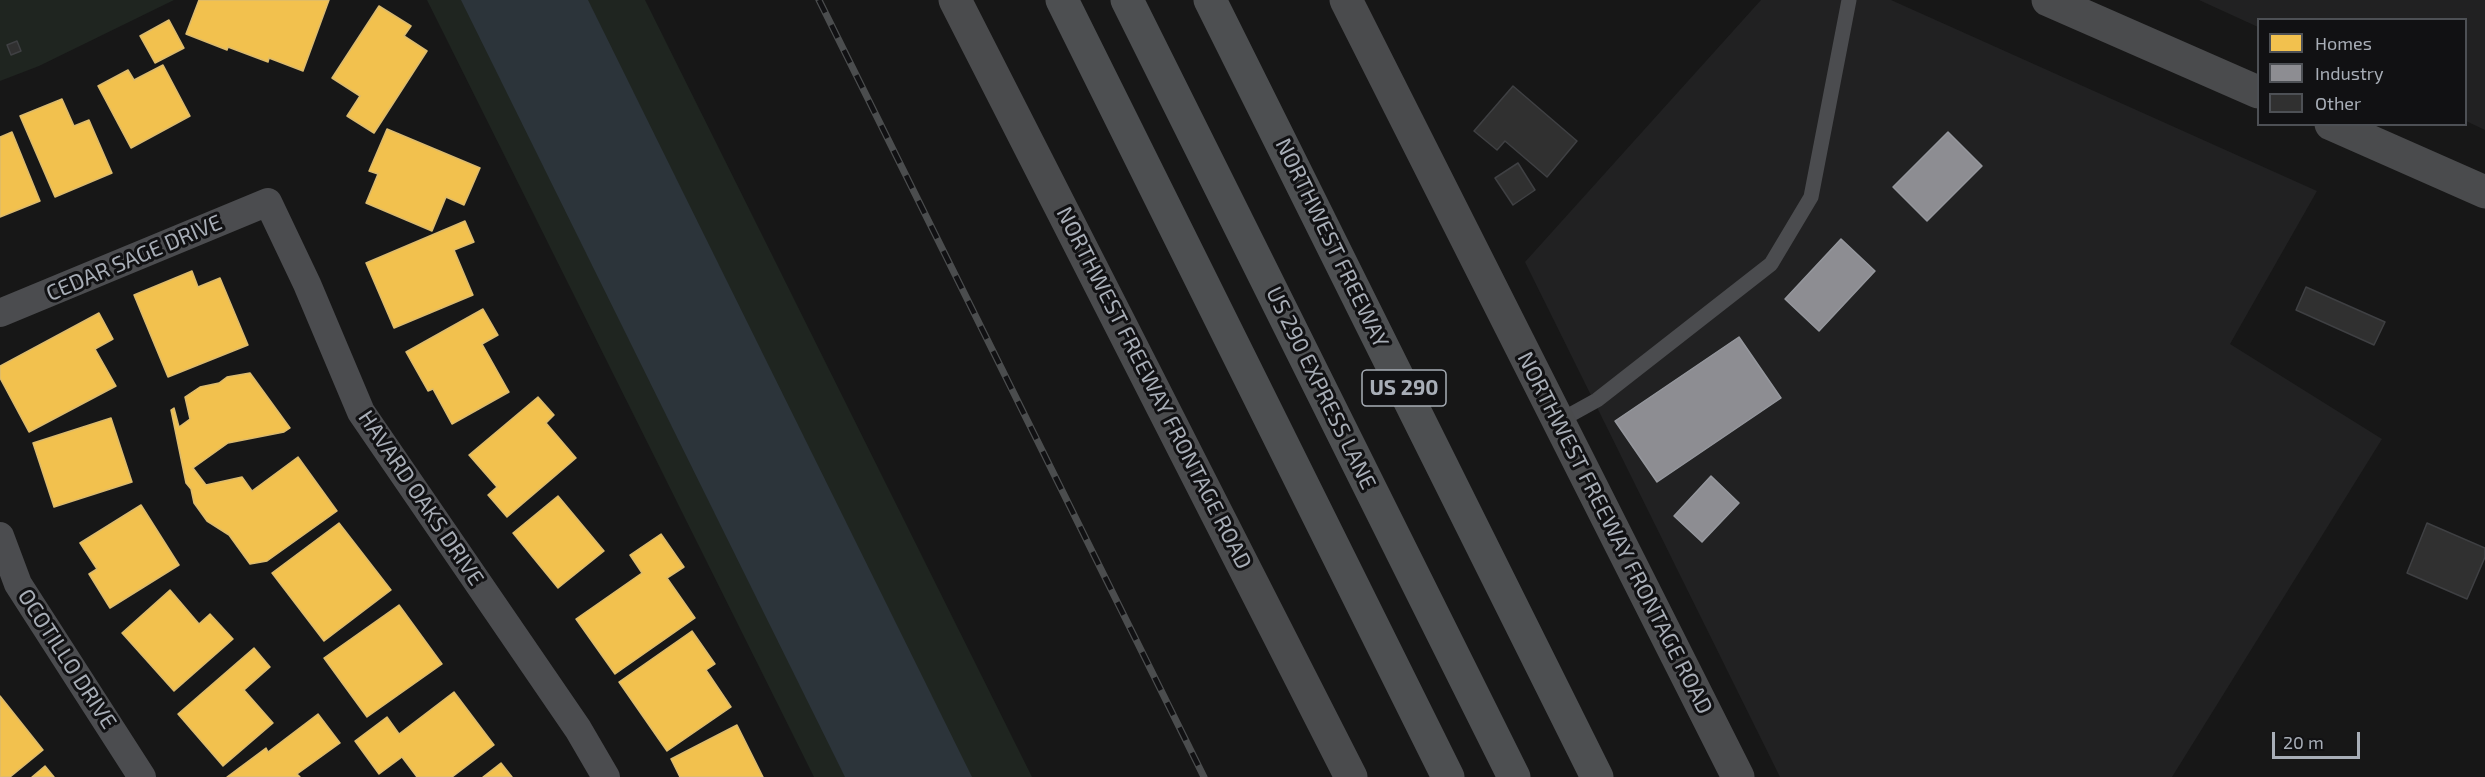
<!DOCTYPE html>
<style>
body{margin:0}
#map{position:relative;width:2485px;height:777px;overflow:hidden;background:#171717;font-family:"Exo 2",sans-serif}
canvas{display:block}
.legend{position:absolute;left:2257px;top:18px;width:210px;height:108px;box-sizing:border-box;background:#111113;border:2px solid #4d5055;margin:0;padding:8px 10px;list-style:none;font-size:18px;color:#a8aeb7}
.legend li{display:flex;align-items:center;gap:12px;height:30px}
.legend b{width:30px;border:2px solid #4d5055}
.scale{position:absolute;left:2272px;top:732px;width:88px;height:27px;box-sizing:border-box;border:3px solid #a8aeb7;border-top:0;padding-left:8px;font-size:18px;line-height:21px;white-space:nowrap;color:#a8aeb7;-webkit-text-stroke:4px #111113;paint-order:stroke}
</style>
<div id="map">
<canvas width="2485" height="777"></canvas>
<ul class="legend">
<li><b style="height:16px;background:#f2c14e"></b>Homes</li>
<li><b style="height:16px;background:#8d8d92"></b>Industry</li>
<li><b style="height:16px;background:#303030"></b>Other</li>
</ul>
<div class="scale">20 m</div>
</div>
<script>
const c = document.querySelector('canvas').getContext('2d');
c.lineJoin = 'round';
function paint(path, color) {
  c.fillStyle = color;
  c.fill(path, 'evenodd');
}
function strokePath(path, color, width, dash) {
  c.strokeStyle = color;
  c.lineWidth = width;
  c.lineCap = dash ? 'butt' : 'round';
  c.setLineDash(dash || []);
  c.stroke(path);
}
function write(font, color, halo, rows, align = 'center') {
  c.font = font + ' "Exo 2",sans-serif';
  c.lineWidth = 6;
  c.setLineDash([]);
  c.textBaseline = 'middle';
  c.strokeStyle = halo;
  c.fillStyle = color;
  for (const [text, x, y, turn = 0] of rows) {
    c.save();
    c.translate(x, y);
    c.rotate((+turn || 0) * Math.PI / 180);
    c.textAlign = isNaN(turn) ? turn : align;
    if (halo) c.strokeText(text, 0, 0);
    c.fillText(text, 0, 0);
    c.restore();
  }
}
paint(new Path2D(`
 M1761,0H1891L2317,191L2230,344L2382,439L2172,777H1780L1525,262Z
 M2199,0H2485V130L2466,121V20H2258V27Z`), '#212122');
paint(new Path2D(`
 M0,0H174L39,66L0,81Z
 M427,0H645L1032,777H814Z`), '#1f2520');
paint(new Path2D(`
 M461,0H588L972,777H845Z`), '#2c343a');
const homes = new Path2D(`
 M199,0H329L303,71L269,58L268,62L228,47L227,50L186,34Z
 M379,6L411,26L404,36L427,51L374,133L347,116L360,96L332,78Z
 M169,20L184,48L155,63L140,36Z
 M163,65L190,116L131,148L98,86L128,70L134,80Z
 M62,99L74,126L89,120L112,173L55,197L20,116Z
 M387,129L480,168L464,205L446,197L432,231L366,203L378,174L369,171Z
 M12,132L40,201L0,217V137Z
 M465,221L474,242L454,250L473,295L394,328L366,263Z
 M192,271L198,287L220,278L248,345L168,377L134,295Z
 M483,309L498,335L482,344L509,392L452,424L433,389L428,391L406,352Z
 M99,313L113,339L95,349L116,386L29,432L0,378V366Z
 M250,373L290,428L284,432L228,443L193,468L206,485L242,477L252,491L298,457L337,511L267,561L250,564L229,535L207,521L194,503L191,489L186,483L171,410L174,408L179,427L190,419L185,397L200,387L219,383L227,377Z
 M538,397L554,415L546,423L576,458L507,517L488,495L497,487L469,455Z
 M111,418L132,482L54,507L33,443Z
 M558,496L604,551L558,588L513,533Z
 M141,505L179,565L110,608L89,574L97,569L80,543Z
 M339,523L391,590L324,641L272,573Z
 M661,534L684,567L667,578L695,618L615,674L576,619L642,573L630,555Z
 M170,590L199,624L210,614L233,639L174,691L122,633Z
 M399,605L442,664L367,717L324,658Z
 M692,631L715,664L706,670L731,707L667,751L619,682Z
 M254,648L270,667L244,690L273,723L223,766L178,714Z
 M454,692L494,745L452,777H417L402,757L379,774L355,741L387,717L399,734Z
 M0,696L43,750L10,777H0Z
 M318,714L340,743L297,774L300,777H227L266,748L268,752Z
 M737,725L763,777H680L671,759Z
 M501,763L512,777H483Z
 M45,766L54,777H32Z`);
paint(homes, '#f2c14e');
strokePath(homes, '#dcbb6e', 1.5);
const industry = new Path2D(`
 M1948,132L1982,166L1927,221L1893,187Z
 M1841,239L1875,271L1819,331L1785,299Z
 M1739,337L1781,398L1657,482L1615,421Z
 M1711,476L1739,503L1702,542L1674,516Z`);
paint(industry, '#8d8d92');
strokePath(industry, '#95979d', 1.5);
const building = new Path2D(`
 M17,41L21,51L11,55L7,45Z
 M1513,86L1577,141L1547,177L1505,141L1497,150L1474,131Z
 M1518,163L1535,190L1513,205L1495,178Z
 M2306,287L2385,322L2374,345L2296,310Z
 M2427,523L2485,548V557L2467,599L2407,573Z`);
paint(building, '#303030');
strokePath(building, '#3f4043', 1.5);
strokePath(new Path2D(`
 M1559,421L1597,400L1771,264L1811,197L1849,0`), '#4b4c4f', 15);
strokePath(new Path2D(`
 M0,313L268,202L307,284L361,412L578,729L606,777
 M0,536L18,584L142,777`), '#4b4c4f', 28);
strokePath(new Path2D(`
 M955,0L1351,777
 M1346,0L1738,777
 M2048,0L2258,92
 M2331,124L2485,192`), '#4a4b4d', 33);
strokePath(new Path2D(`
 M1062,0L1448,777
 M1127,0L1514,777
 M1210,0L1597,777`), '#4d4f51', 33);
const rail = new Path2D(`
 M819,0L1204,777`);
strokePath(rail, '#4b4d4e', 7);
strokePath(rail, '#111113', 4.5, [14]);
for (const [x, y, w] of [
 [1404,388,84]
]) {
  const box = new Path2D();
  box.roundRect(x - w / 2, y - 18, w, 36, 4.5);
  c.fillStyle = '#111113';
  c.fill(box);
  strokePath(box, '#a8aeb7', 1.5);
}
write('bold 21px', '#a8aeb7', null, [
 ["US 290",1404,388]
]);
write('22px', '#a8aeb7', '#111113', [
 ["NORTHWEST FREEWAY",1332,243,64],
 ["CEDAR SAGE DRIVE",134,258,-23],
 ["NORTHWEST FREEWAY FRONTAGE ROAD",1154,388,63],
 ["US 290 EXPRESS LANE",1321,388,64],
 ["HAVARD OAKS DRIVE",421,498,56],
 ["NORTHWEST FREEWAY FRONTAGE ROAD",1615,533,63],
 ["OCOTILLO DRIVE",67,659,57]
]);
</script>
